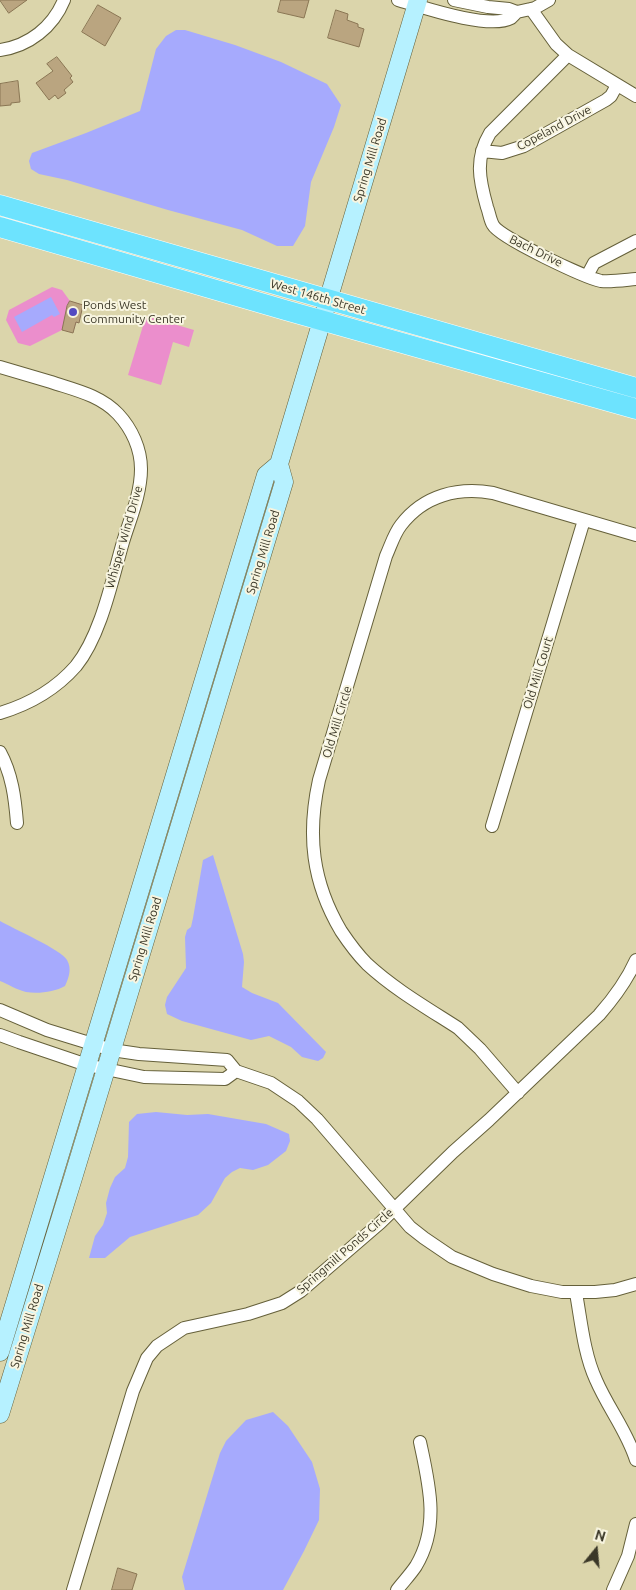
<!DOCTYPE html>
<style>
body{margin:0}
#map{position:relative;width:636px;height:1590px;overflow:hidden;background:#dbd5ab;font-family:Ubuntu,sans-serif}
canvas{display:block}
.north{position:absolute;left:571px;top:1525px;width:50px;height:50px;-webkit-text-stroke:4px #f8f5e0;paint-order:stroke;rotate:17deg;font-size:14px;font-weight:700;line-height:20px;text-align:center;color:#3b3828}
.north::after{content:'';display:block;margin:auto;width:18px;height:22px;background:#3b3828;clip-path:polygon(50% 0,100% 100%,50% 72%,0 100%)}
</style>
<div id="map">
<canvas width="636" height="1590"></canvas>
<div class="north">N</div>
</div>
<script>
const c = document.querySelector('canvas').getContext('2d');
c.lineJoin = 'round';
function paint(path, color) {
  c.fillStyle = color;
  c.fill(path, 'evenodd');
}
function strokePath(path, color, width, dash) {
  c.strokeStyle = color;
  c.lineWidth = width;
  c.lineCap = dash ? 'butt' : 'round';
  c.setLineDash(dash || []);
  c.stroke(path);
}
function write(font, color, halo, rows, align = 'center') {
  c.font = font + ' Ubuntu,sans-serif';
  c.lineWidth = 4;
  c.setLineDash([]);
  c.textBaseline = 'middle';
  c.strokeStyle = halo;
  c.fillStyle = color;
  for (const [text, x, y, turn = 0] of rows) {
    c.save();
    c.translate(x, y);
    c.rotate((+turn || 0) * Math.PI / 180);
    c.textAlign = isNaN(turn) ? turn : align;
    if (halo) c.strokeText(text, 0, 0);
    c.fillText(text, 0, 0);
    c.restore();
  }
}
paint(new Path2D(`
 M52,287L62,290L70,301L83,305L79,323H76L73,333L62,330L30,346L18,343L6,320L9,310Z
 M146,316L194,330L189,347L173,342L161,385L128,375Z`), '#eb8ecc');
paint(new Path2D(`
 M176,30H185L235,45L281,62L327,84L341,105L334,127L311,182L305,226L293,246H277L242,230L168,210L67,180L39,174L31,169L29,161L32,153L86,133L140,111L156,49L166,36Z
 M51,297L60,314L54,317L52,315L22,332L14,317Z
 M213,855L243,954L244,962L242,987L252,993L278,1003L326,1052L323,1058L318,1061L302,1057L291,1047L269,1036L251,1040L182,1021L167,1014L165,1005L167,997L186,968L185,937L187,930L191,927L193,918L203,860Z
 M0,921C12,928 62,950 67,960C72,969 69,977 65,986C55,992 38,994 26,992C17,990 8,984 0,981Z
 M156,1112L187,1115L208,1114L266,1124L289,1134L290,1141L286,1151L268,1165L253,1170L240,1168L232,1172L225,1178L211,1203L198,1215L130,1237L105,1258H89L95,1236L103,1225L107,1213L106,1203L110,1188L115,1177L125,1168L128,1157L129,1122L137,1114Z
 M273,1412L288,1426L312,1462L320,1489L319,1520L304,1551L283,1590H185L182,1577L220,1453L226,1441L246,1420Z`), '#a6aafd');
const building = new Path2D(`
 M0,0H27L9,13Z
 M281,0H309L304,18L278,12Z
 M98,5L121,18L105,46L82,32Z
 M336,10L348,14L347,20L358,24V27L364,29L359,47L328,38Z
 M57,57L72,76L70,78L73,82L64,90L66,93L58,99L55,95L49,100L36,83L53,71L47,64Z
 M18,81L20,102L11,103V105L0,106V84Z
 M70,301L83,305L79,323L76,322L73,333L62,330L67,306Z
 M118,1568L137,1574L132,1590H112Z`);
paint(building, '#baa580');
strokePath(building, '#8a7654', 1);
const street = new Path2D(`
 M398,0C422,7 489,30 511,18C512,17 516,13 517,12
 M454,0L488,7L509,9L517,12L535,8L549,0
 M531,9L556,44L568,55L636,96
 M0,50C29,46 53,27 64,0
 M568,55L490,133C475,158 479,179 487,207C489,212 490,220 493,225C500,238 586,278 601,281C612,282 625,280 636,279
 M482,151L502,153L524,146L606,100L611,96L617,85
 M587,276L594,263L636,241
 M0,367C17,372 34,377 51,382C75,390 100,395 118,414C132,429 141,449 141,469C141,494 130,519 123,542C112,580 101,635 76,666C55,690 30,704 0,713
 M0,752C12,774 15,798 17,823
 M492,826L584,520
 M0,1010L47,1030L112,1050L139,1054L227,1060L236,1071L271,1083L298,1101L317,1119L410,1227L424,1238L452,1257L493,1274L531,1286L562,1292H595L615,1290L636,1284
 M0,1035L19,1042L87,1065L144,1077L225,1079L236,1071
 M518,1093L480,1049L458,1028C427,1008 394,989 367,964C357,954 349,943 341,931C312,882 307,835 319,780L386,556C391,545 394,534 401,525C424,495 458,487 493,493L636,535
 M576,1293C581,1321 584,1354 596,1380C608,1408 627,1431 636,1460
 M73,1590L133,1391L147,1358L157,1346L184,1328L248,1314L282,1303L301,1291L380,1223L453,1152L489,1120L599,1015C614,998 627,980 636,960
 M397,1590C403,1582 410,1575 416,1566C440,1526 429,1484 420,1442
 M613,1590L628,1556L636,1524`);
const secondary = new Path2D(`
 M0,1352L266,475L279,464L418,0
 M0,1414L73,1178L284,482L279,464`);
const primary = new Path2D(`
 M0,205L636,388
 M0,227L285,310L636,409`);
strokePath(street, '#65603a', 14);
strokePath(secondary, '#65603a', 19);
strokePath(primary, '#fff', 21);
strokePath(street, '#fff', 12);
strokePath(secondary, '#b6f1ff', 18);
strokePath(primary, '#6de3fe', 20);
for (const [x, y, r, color] of [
 [73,312,5,"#534ac2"]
]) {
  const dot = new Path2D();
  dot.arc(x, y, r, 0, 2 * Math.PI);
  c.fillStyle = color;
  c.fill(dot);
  strokePath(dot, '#f8f5e0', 2);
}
write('12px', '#3b3828', '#f8f5e0', [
 ["Copeland Drive",554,128,-28],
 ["Spring Mill Road",370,160,-73],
 ["Bach Drive",536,251,26],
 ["West 146th Street",318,297,16],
 ["Whisper Wind Drive",124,537,-74],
 ["Spring Mill Road",263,552,-73],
 ["Old Mill Court",538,673,-73],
 ["Old Mill Circle",337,722,-73],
 ["Spring Mill Road",145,939,-73],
 ["Springmill Ponds Circle",345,1251,-41],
 ["Spring Mill Road",27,1326,-73]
]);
write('12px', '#3b3828', '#f8f5e0', [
 ["Ponds West",83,305],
 ["Community Center",83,319]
], 'left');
</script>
